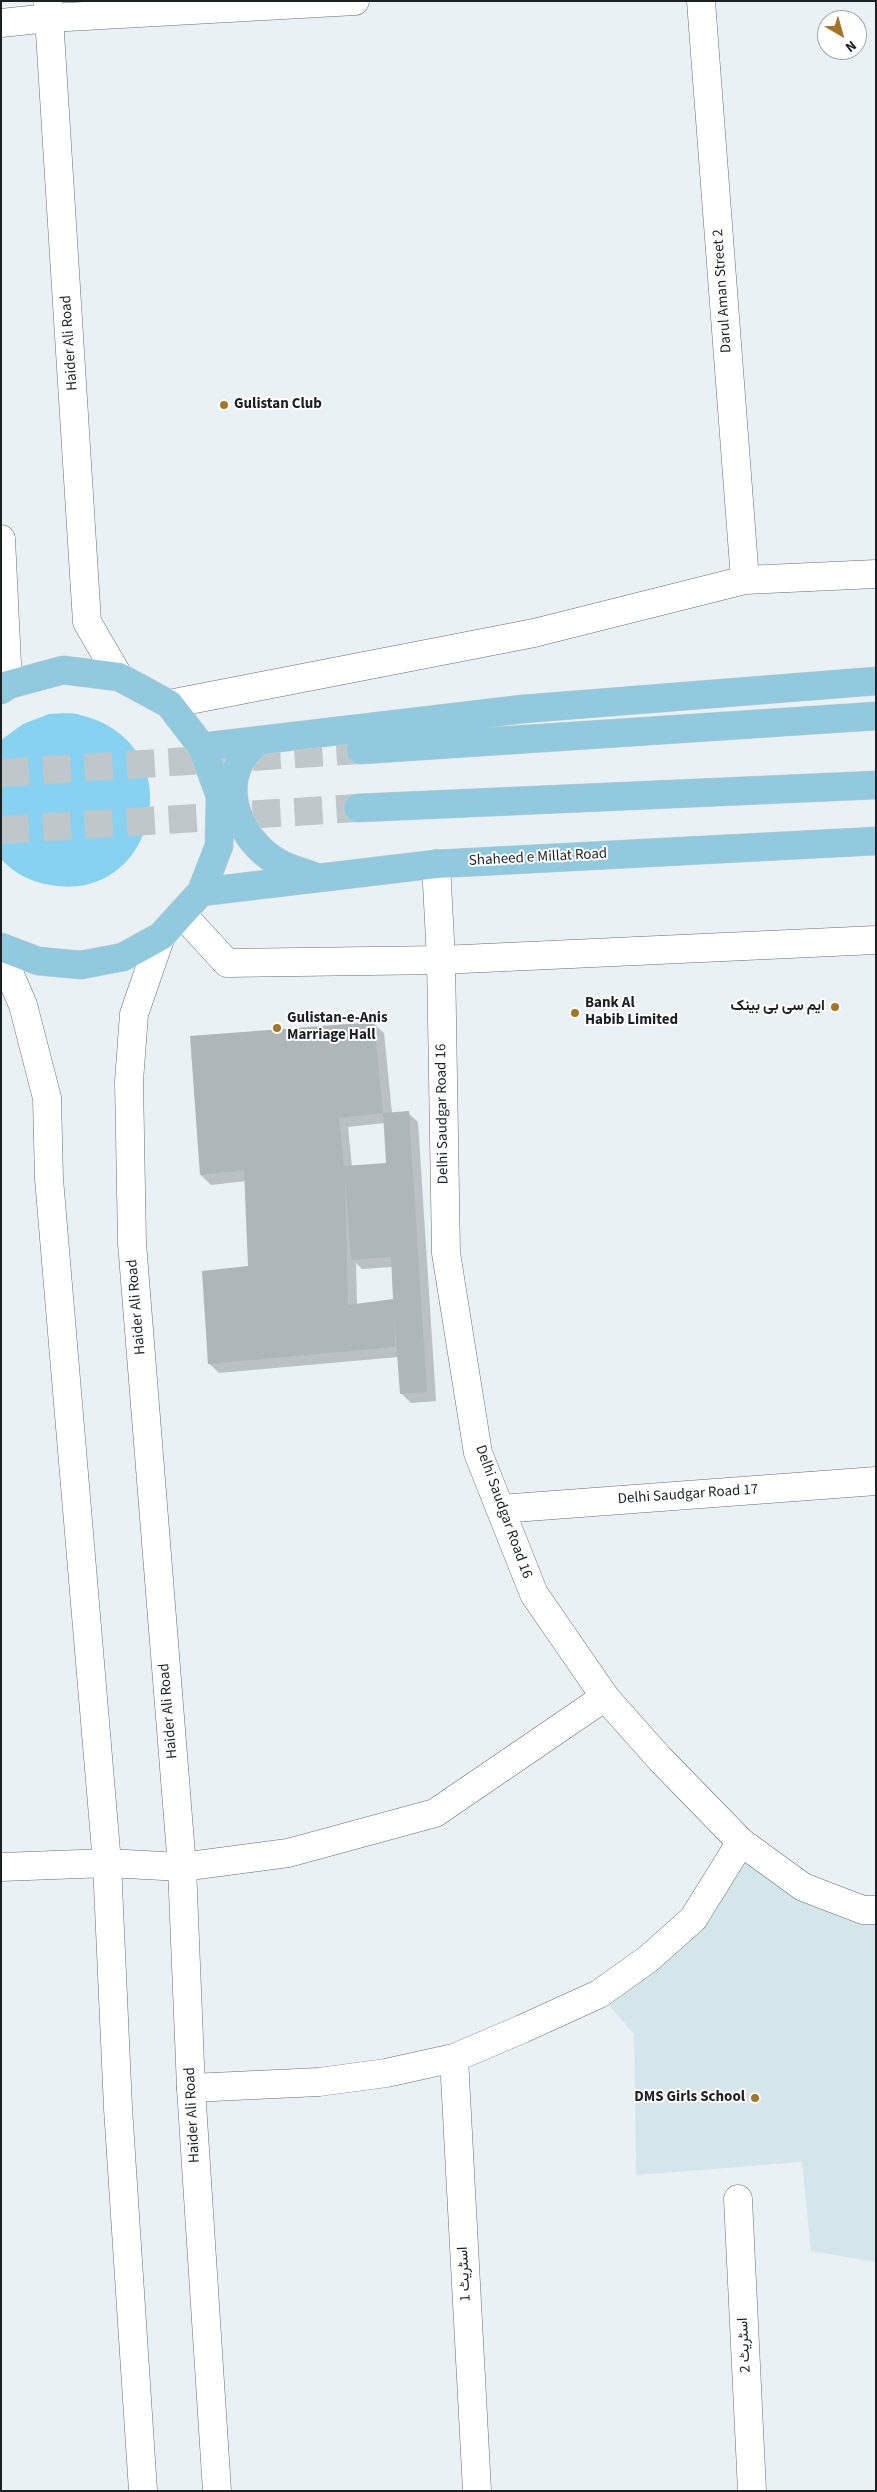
<!DOCTYPE html>
<meta charset="utf-8">
<style>
body{margin:0}
#map{position:relative;width:877px;height:2492px;overflow:hidden;background:#e9f1f5;font-family:"Source Sans 3",sans-serif}
canvas{display:block}
.frame{position:absolute;inset:0;border:2px solid #1d2022;pointer-events:none}
.north{position:absolute;left:817px;top:10px;width:50px;height:50px;box-sizing:border-box;background:#fff;border:1px solid #a5a6a7;border-radius:50%;rotate:142deg;font-size:14px;font-weight:700;line-height:20px;text-align:center;color:#1d2022}
.north::after{content:'';display:block;margin:auto;width:18px;height:22px;background:#a47529;clip-path:polygon(50% 0,100% 100%,50% 72%,0 100%)}
</style>
<div id="map">
<canvas width="877" height="2492"></canvas>
<div class="frame"></div>
<div class="north">N</div>
</div>
<script>
const c = document.querySelector('canvas').getContext('2d');
c.lineJoin = 'round';
function paint(path, color) {
  c.fillStyle = color;
  c.fill(path, 'evenodd');
}
function strokePath(path, color, width, dash) {
  c.strokeStyle = color;
  c.lineWidth = width;
  c.lineCap = dash ? 'butt' : 'round';
  c.setLineDash(dash || []);
  c.stroke(path);
}
function write(font, color, halo, rows, align = 'center') {
  c.font = font + ' "Source Sans 3",Vazirmatn,sans-serif';
  c.lineWidth = 4;
  c.setLineDash([]);
  c.textBaseline = 'middle';
  c.strokeStyle = halo;
  c.fillStyle = color;
  for (const [text, x, y, turn = 0] of rows) {
    c.save();
    c.translate(x, y);
    c.rotate((+turn || 0) * Math.PI / 180);
    c.textAlign = isNaN(turn) ? turn : align;
    if (halo) c.strokeText(text, 0, 0);
    c.fillText(text, 0, 0);
    c.restore();
  }
}
paint(new Path2D(`
 M741,1842L876,1910V2262L811,2251L802,2162L636,2175L634,2034L599,1994L648,1959Z`), '#d4e5ec');
paint(new Path2D(`
 M49,714C59,714 71,712 80,715C195,742 157,905 51,885C31,882 15,874 1,859V740L23,724Z`), '#86d2f0');
paint(new Path2D(`
 M374,1024L384,1033L392,1113H408L418,1122L436,1401L411,1403L401,1393L398,1357L219,1373L209,1363L250,1268L246,1181L211,1185L201,1175L191,1037ZM385,1123L388,1164L352,1167L348,1127ZM356,1263L362,1269L392,1267L395,1300L357,1305Z`), '#0003');
paint(new Path2D(`
 M374,1022L383,1113L339,1118L344,1166L386,1163L383,1113L409,1111L427,1392L400,1394L394,1313L395,1347L208,1364L202,1271L248,1266L244,1170L200,1175L190,1036ZM345,1178L351,1260L391,1257L393,1299L348,1305Z`), '#aeb6b9');
strokePath(new Path2D(`
 M1,773L361,750
 M1,830L358,808`), '#c0c7cb', 28, [28, 14]);
const minor = new Path2D(`
 M701,1L745,580
 M1,23L49,18L355,1
 M169,704L534,633L745,580L876,574
 M436,864L441,960L446,1253L478,1453L534,1594L605,1697L660,1759L741,1842L803,1887L863,1910H876
 M182,914L227,963L441,960L876,940
 M500,1509L876,1481
 M1,1867L107,1863L182,1867L288,1853L435,1813L605,1697
 M454,2058L477,2491
 M191,2088L319,2082L386,2073L454,2058L522,2029L599,1994L648,1959L693,1919L741,1842
 M738,2199L752,2491`);
const secondary = new Path2D(`
 M48,1L87,622L119,677
 M1,539L8,685
 M161,936L134,1014L129,1081L132,1243L182,1867L191,2088L217,2491
 M1,954L23,1005L47,1098L49,1179L107,1863L118,2108L143,2491`);
const primary = new Path2D(`
 M1,690L8,685L63,670L119,677L169,704L202,747L220,796L219,846L201,892L161,936L123,957L81,965L38,961L1,947
 M261,740C212,772 234,838 279,863C289,869 303,872 315,877
 M202,747L523,709L876,681
 M361,750L876,716
 M358,808L876,785
 M201,892L436,864L876,841`);
strokePath(minor, '#676e71', 29);
strokePath(secondary, '#676e71', 29);
strokePath(primary, '#cdcece', 29);
strokePath(minor, '#fff', 28);
strokePath(secondary, '#fff', 28);
strokePath(primary, '#91cadf', 28);
for (const [x, y, r, color] of [
 [224,405,5,"#a47529"],
 [835,1007,5,"#a47529"],
 [575,1013,5,"#a47529"],
 [277,1028,5,"#a47529"],
 [755,2098,5,"#a47529"]
]) {
  const dot = new Path2D();
  dot.arc(x, y, r, 0, 2 * Math.PI);
  c.fillStyle = color;
  c.fill(dot);
  strokePath(dot, '#fff', 2);
}
write('15px', '#1d2022', '#fff', [
 ["Darul Aman Street 2",723,291,-94],
 ["Haider Ali Road",70,343,-94],
 ["Shaheed e Millat Road",538,858,-3],
 ["Delhi Saudgar Road 16",443,1114,-91],
 ["Haider Ali Road",137,1307,-95],
 ["Delhi Saudgar Road 17",688,1495,-4],
 ["Delhi Saudgar Road 16",503,1512,70],
 ["Haider Ali Road",169,1711,-95],
 ["Haider Ali Road",193,2115,-93],
 ["اسٹریٹ 1",465,2274,-93],
 ["اسٹریٹ 2",745,2345,-93]
]);
write('bold 15px', '#1d2022', '#fff', [
 ["Gulistan Club",234,405],
 ["Bank Al",585,1004],
 ["Habib Limited",585,1021],
 ["ایم سی بی بینک",825,1007,"right"],
 ["Gulistan-e-Anis",287,1019],
 ["Marriage Hall",287,1036],
 ["DMS Girls School",745,2098,"right"]
], 'left');
</script>
